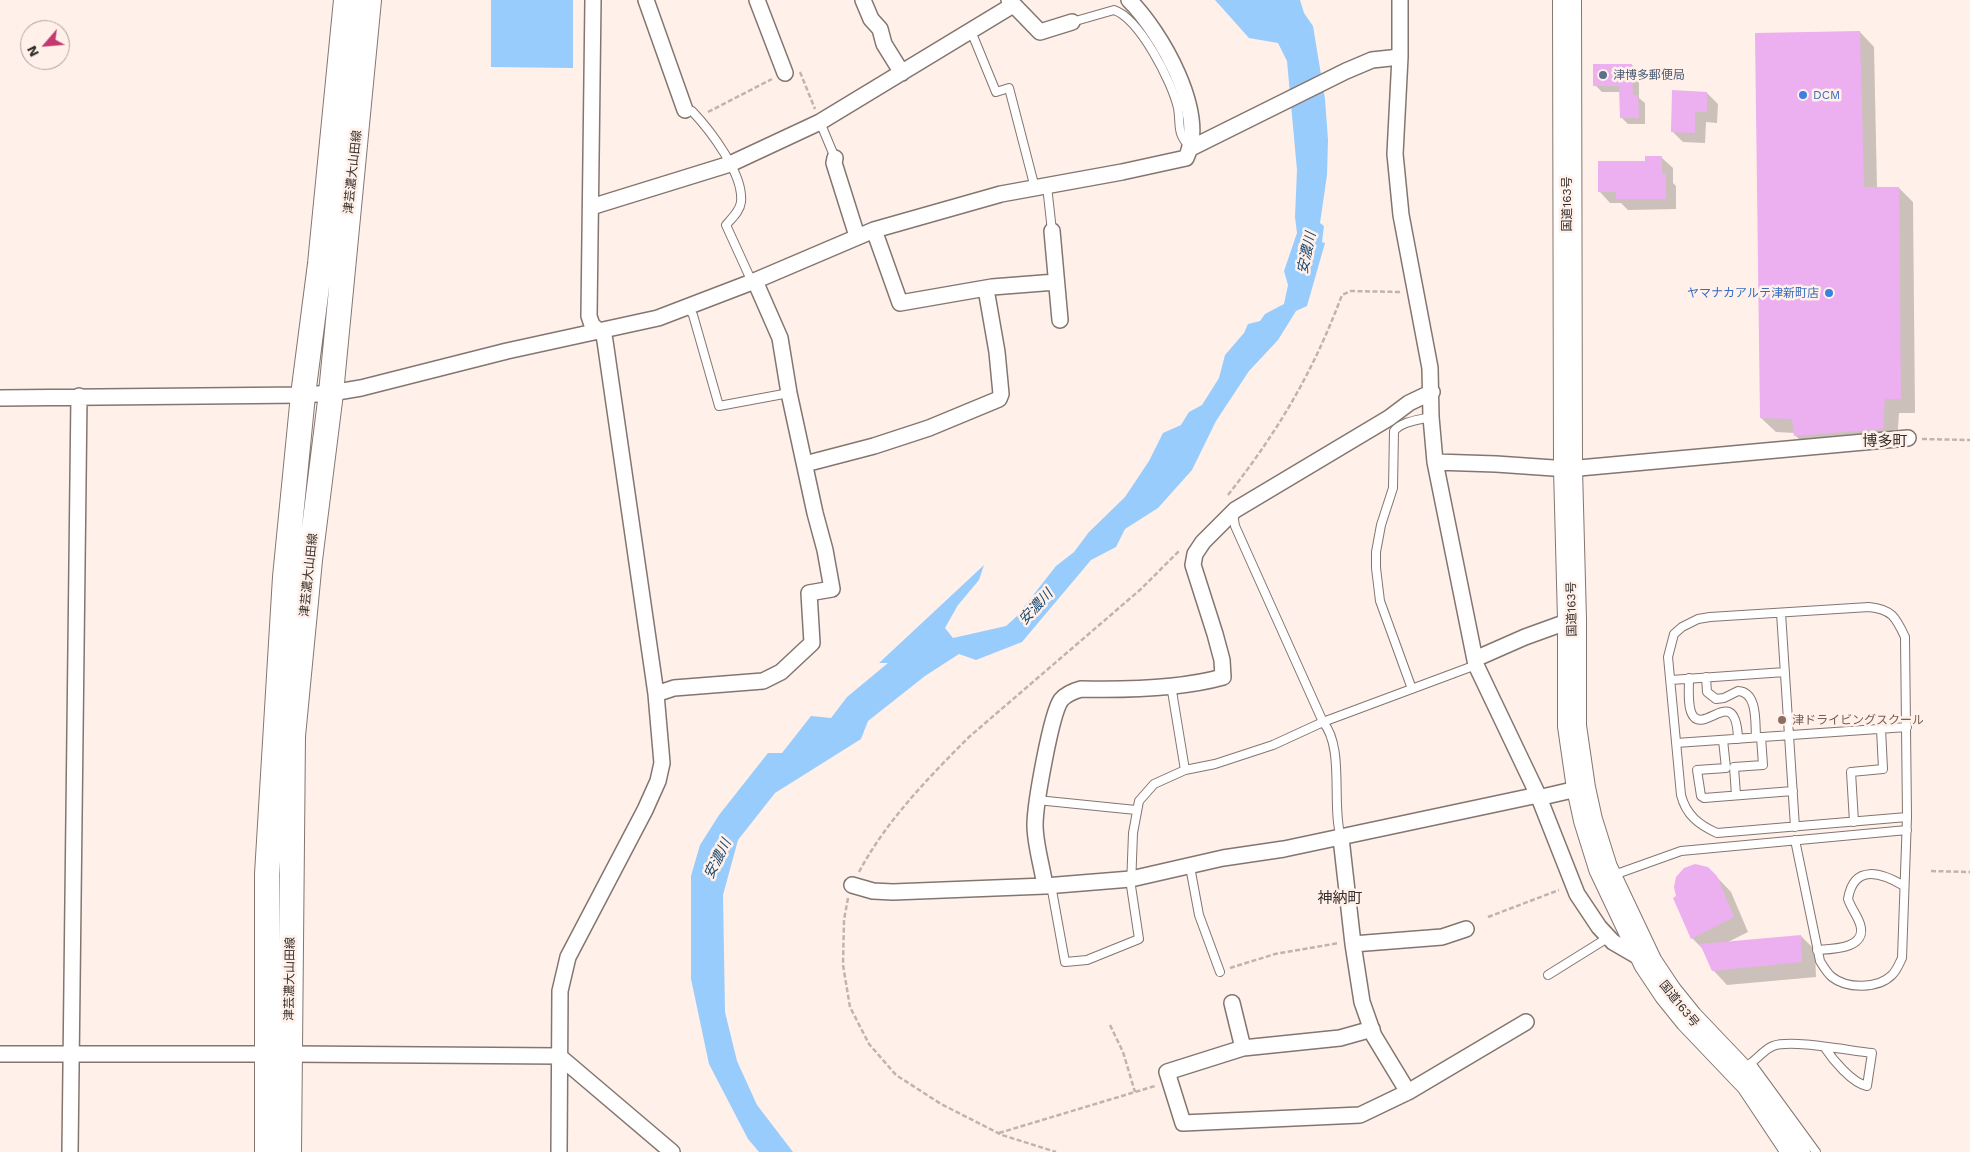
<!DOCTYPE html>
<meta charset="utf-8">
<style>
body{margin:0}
#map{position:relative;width:1970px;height:1152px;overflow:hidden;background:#fff0e9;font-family:"Work Sans",sans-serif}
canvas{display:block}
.north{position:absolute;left:20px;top:20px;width:50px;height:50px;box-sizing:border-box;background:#fff0e9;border:1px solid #aea39e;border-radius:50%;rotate:243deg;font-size:14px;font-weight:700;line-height:20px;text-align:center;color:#352f2d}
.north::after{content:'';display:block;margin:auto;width:18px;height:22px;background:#c4396f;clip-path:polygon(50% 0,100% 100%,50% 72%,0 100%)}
</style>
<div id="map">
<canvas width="1970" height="1152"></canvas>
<div class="north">N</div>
</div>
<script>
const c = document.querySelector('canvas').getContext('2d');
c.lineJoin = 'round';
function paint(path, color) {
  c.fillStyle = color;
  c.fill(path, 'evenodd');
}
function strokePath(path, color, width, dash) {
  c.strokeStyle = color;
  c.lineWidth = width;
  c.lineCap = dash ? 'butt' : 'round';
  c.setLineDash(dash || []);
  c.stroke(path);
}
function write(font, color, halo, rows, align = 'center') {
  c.font = font + ' "Work Sans","Noto Sans JP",sans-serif';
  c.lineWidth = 5;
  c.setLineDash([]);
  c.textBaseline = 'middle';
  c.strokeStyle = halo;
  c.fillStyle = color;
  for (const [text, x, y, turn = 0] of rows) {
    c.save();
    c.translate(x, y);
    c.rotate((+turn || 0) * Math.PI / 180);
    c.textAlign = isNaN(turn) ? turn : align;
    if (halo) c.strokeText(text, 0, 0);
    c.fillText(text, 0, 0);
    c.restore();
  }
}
paint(new Path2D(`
 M491,0H573V68L491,67Z
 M1215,0H1300L1304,13L1313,26L1325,99L1328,140L1327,175L1320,223L1324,226L1322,242L1325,243L1307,306L1296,311L1278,340L1249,371L1216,421L1192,470L1158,508L1125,529L1116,547L1091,560L1022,642L976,660L959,654L925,676L868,721L861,739L775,793L738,840L723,895L725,1012L737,1061L757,1105L793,1152H759L748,1139L709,1064L691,979V876L700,845L719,815L768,753H782L811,716L831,718L847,697L888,663H879L984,565L979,580L958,605L945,628L953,638L1006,626L1016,617L1056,566L1074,552L1089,532L1125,497L1149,461L1163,433L1181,425L1189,412L1202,405L1219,378L1225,355L1244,333L1248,324L1260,321L1265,314L1284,304L1288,285L1284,271L1297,233L1295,217L1297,170L1287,61L1278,43L1249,38Z`), '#98ccfd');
paint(new Path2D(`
 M1860,32L1874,47L1877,188H1899L1913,202L1915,413H1899L1897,443L1810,450L1795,435V433L1776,432L1761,418Z
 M1632,65L1639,72V98L1645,103V124H1628L1621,117V92H1602L1595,85Z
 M1707,93L1718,104L1717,123L1706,122L1705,143L1683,142L1672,131Z
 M1662,158L1673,168V183L1676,186V209L1628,210L1621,203H1610L1600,192L1646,162Z
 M1712,872L1731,892L1748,932L1726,943L1801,936L1815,950L1816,977L1727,985L1713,970L1703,949L1692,938Z`), '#0003');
paint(new Path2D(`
 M1860,31L1864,187H1899L1901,399H1885L1883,429L1794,436L1792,419L1760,418L1755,33Z
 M1593,64H1632L1633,95H1638L1639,118H1620L1619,86H1593Z
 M1672,90L1707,92V112H1695V133L1671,132Z
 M1645,156H1662V174H1666V199H1616V192H1598V161H1645Z
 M1695,864L1708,867L1717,876L1734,917L1691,939L1673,898L1676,896L1674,887L1676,877L1684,868Z
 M1801,935L1802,962L1712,971L1700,944Z`), '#ecaff0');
const lane = new Path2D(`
 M1072,22L1114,10C1140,19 1172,82 1178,108C1181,125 1176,133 1190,147
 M971,31L996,92L1009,88L1035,188
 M685,110L692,111C710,130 744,174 741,202C740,211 732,218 726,225L752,282
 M820,122L835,158
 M1047,186L1052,231
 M688,307L693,315L719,406L789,393
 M1233,513L1235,526L1323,722C1345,748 1331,805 1341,838
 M1781,613L1795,827
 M1706,677L1707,692L1716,699L1724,698L1738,691C1758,692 1755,723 1756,737
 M1689,678C1689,689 1687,710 1694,717C1707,731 1736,684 1738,739
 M1671,680L1785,672
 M1171,685L1185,770
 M1412,689L1380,601L1376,568V552L1381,525L1393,488L1394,431C1402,421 1419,420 1431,417
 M1723,740L1726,768L1697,770L1701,796L1704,798L1793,791
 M1676,743L1907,727
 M1736,795L1734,767L1763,765L1761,737
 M1037,800L1136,810
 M1854,822L1851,772L1883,769L1881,729
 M1795,840L1820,961C1823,966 1827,973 1832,977C1847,989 1878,989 1892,975C1897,970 1899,964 1902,958L1907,817L1905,637C1896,618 1892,609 1869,607L1710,617L1698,619L1682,627L1674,634L1668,657L1681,795C1686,815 1699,825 1717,833L1907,817
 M1191,865V872L1199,915L1220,972
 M1611,876L1681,851L1907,830
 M1051,885L1065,962L1087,960L1139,939L1131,886L1133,833L1139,801L1154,784L1185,770L1215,764L1273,745L1323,722L1476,665
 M1817,950C1832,949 1868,949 1860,924C1857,915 1851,908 1848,899C1854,863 1882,873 1904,886
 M1548,975L1609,937
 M1816,1152L1751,1063C1758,1058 1765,1049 1773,1046C1792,1039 1850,1051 1872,1053L1867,1086C1852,1083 1833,1060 1825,1048`);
const street = new Path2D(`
 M593,0L589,316L592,325L600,332
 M646,0L685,110
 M757,0L785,73
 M863,0L871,19L880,29L884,44L902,73
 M1009,0L1040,32L1072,22
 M1400,0V57L1395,154L1401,215L1430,368L1431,417L1435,462L1476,665L1538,795L1577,894L1599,927L1613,942L1644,960
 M1191,148L1346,71L1372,60L1400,57
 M835,158L834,163L857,236
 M591,207L730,164L820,122L1013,5
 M874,230L900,303L992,287L1056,282
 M1052,231L1060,320
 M0,398L303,395L331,393L361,388L507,351L658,318L752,282L874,230L1001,194L1122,172L1186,158C1208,113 1161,32 1129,0
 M1435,462L1496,464L1568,469L1908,438
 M805,464L874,446L929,428L999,399L1001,394L997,352L986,289
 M1475,659L1525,637L1572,620
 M656,694L674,688L763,681L781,672L812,643L809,593L832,589L825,550L815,513L789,393L780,338L755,281
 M1538,798L1581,788
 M1341,838L1353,944L1362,1002L1374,1036L1408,1092L1526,1022
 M852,885L873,891L893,892L1045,886L1131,879L1223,858L1284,849L1538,795
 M1045,886C1042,866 1035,844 1035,825C1035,805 1051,714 1061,700C1066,694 1074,691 1081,689C1126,690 1180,689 1223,677L1222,660L1215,634L1193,565L1195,554L1203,542L1235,510L1389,418L1409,403L1432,392
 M1353,944L1442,937L1466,929
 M1232,1003L1243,1048L1340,1038L1372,1029
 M1243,1048L1167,1072L1183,1123L1360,1115L1408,1092
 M0,1054H289L559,1056L672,1152
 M70,1152L79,396
 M559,1152L560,991L568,957L645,810L658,781L662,763L656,694L605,341L603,331`);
const primary = new Path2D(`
 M267,1152V874L285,577L303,395L320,264L346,0
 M289,1152L293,736L310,560L331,393L369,0`);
const highway = new Path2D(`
 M1567,0L1568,469L1572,620V726L1581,788L1588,820L1603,868L1648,963L1668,993L1689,1019L1750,1083L1796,1152`);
strokePath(lane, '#837670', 10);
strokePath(street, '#837670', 18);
strokePath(primary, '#837670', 26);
strokePath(highway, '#837670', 30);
strokePath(new Path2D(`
 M800,72L815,109
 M708,112L772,79
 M1922,439L1970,440
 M1228,495C1279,430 1313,372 1342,295L1351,291L1401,292
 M1931,871L1970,872
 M859,872C886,821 929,777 969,737L1141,589L1180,550
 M848,898L844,920L843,965L850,1007L869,1044L896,1075L941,1104L1002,1135L1056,1152
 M1488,917L1559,890
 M1230,968L1275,954L1339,943
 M1110,1025L1123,1052L1135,1092
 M999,1133L1155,1086`), '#c1b4af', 2.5, [5, 2.5]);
strokePath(lane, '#fff', 8);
strokePath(street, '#fff', 15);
strokePath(primary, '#fff', 24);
strokePath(highway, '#fff', 28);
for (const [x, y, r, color] of [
 [1603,75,5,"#5c6f8a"],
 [1803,95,5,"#3f7fe0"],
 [1829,293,5,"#3f7fe0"],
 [1782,720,5,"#8d6e63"]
]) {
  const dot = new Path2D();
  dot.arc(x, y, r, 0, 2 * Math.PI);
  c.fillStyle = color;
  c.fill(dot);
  strokePath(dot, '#fff0e9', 2);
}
write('12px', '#4e5e75', '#fff0e9', [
 ["津博多郵便局",1613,75]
], 'left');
write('12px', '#366cbe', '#fff0e9', [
 ["DCM",1813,95],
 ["ヤマナカアルテ津新町店",1819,293,"right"]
], 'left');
write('12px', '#352f2d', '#fff0e9', [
 ["津芸濃大山田線",353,172,-84],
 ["国道163号",1567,204,-90],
 ["津芸濃大山田線",309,575,-84],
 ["国道163号",1572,609,-91],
 ["津芸濃大山田線",290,979,-89],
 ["国道163号",1679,1004,51]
]);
write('12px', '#785e54', '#fff0e9', [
 ["津ドライビングスクール",1792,720]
], 'left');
write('italic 14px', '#1a4970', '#fff0e9', [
 ["安濃川",1307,253,-78],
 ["安濃川",1036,607,-47],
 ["安濃川",718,859,-63]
]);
write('15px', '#352f2d', '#fff0e9', [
 ["博多町",1885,442],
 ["神納町",1340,899]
]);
</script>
